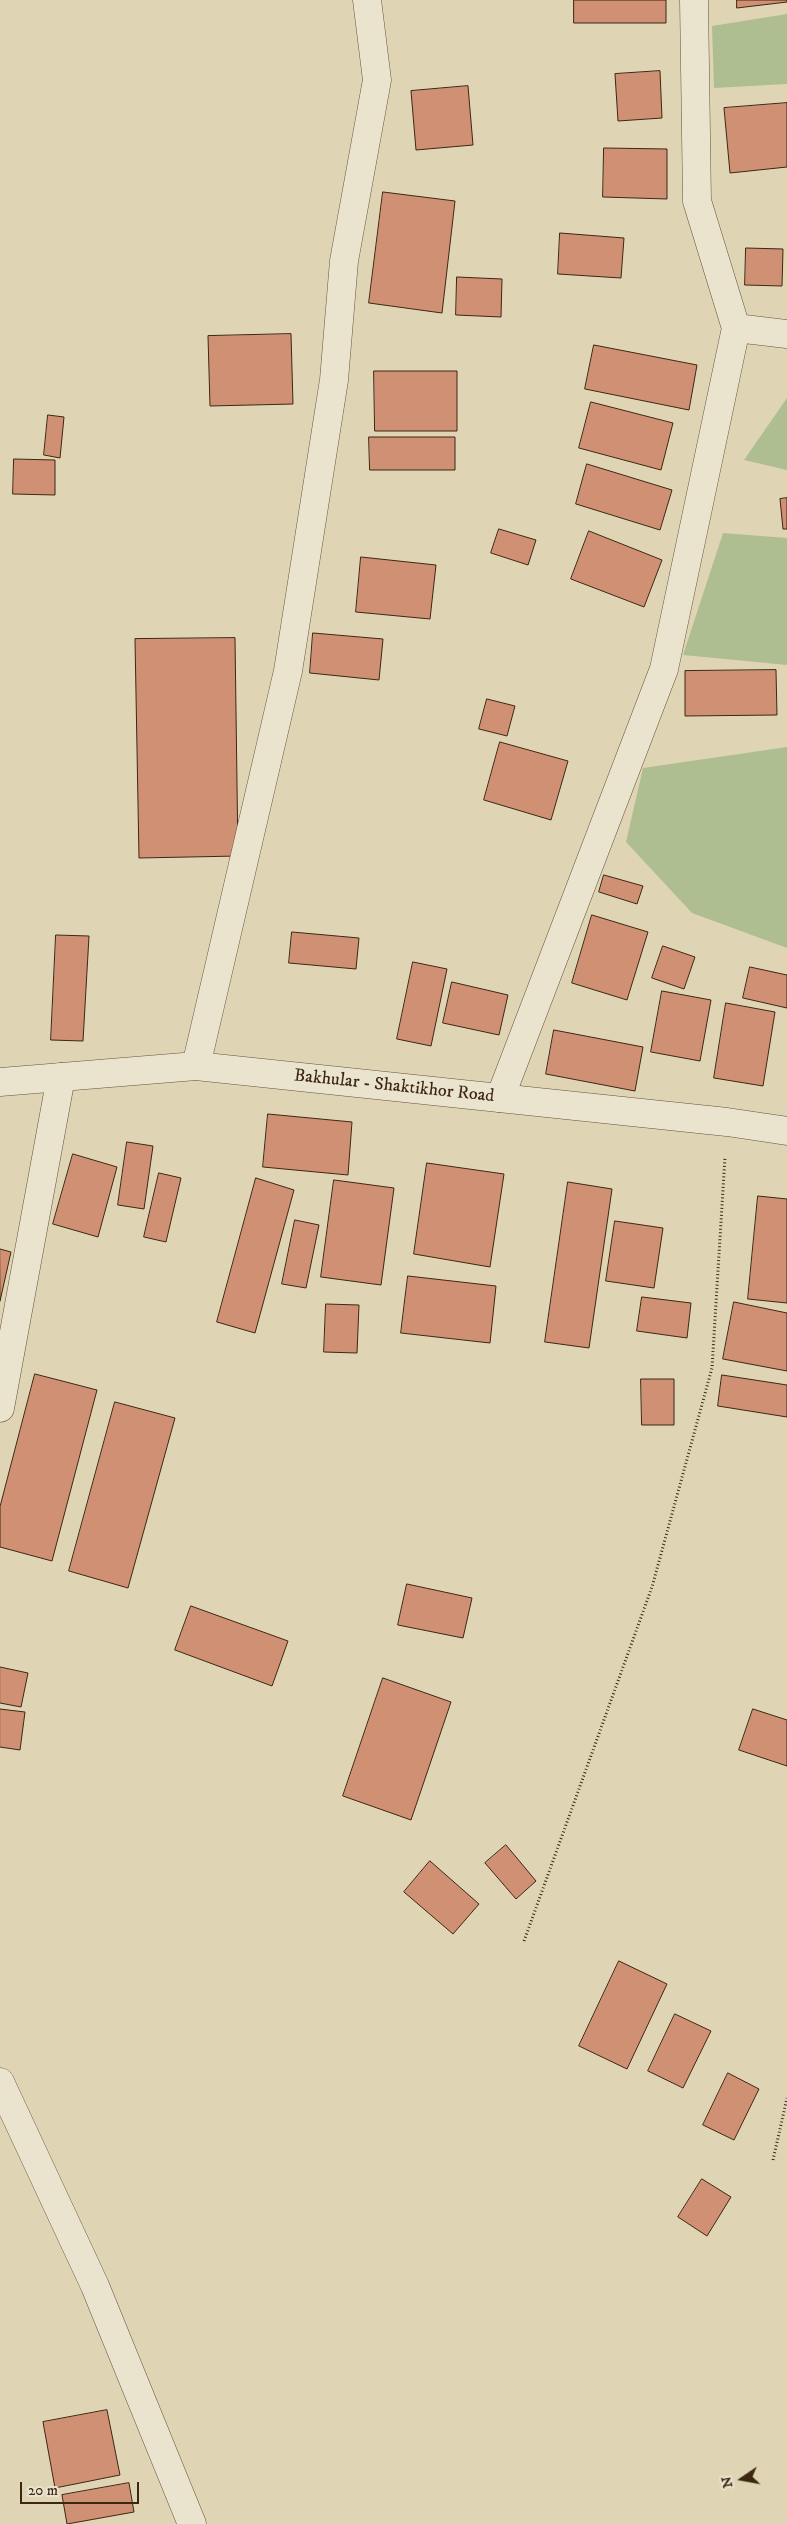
<!DOCTYPE html>
<style>
body{margin:0}
#map{position:relative;width:787px;height:2524px;overflow:hidden;background:#dfd5b5;font-family:"IM FELL DW Pica",serif}
canvas{display:block}
.north{position:absolute;left:717px;top:2454px;width:50px;height:50px;-webkit-text-stroke:4px #eae4cf;paint-order:stroke;rotate:258deg;font-size:14px;font-weight:700;line-height:20px;text-align:center;color:#3d2712}
.north::after{content:'';display:block;margin:auto;width:18px;height:22px;background:#3d2712;clip-path:polygon(50% 0,100% 100%,50% 72%,0 100%)}
.scale{position:absolute;left:20px;top:2482px;width:119px;height:22px;box-sizing:border-box;border:2px solid #3d2712;border-top:0;padding-left:6px;font-size:15px;line-height:18px;white-space:nowrap;color:#3d2712;-webkit-text-stroke:4px #eae4cf;paint-order:stroke}
</style>
<div id="map">
<canvas width="787" height="2524"></canvas>
<div class="north">N</div>
<div class="scale">20 m</div>
</div>
<script>
const c = document.querySelector('canvas').getContext('2d');
c.lineJoin = 'round';
function paint(path, color) {
  c.fillStyle = color;
  c.fill(path, 'evenodd');
}
function strokePath(path, color, width, dash) {
  c.strokeStyle = color;
  c.lineWidth = width;
  c.lineCap = dash ? 'butt' : 'round';
  c.setLineDash(dash || []);
  c.stroke(path);
}
function write(font, color, halo, rows, align = 'center') {
  c.font = font + ' "IM FELL DW Pica",serif';
  c.lineWidth = 4.5;
  c.setLineDash([]);
  c.textBaseline = 'middle';
  c.strokeStyle = halo;
  c.fillStyle = color;
  for (const [text, x, y, turn = 0] of rows) {
    c.save();
    c.translate(x, y);
    c.rotate((+turn || 0) * Math.PI / 180);
    c.textAlign = isNaN(turn) ? turn : align;
    if (halo) c.strokeText(text, 0, 0);
    c.fillText(text, 0, 0);
    c.restore();
  }
}
paint(new Path2D(`
 M787,14V84L714,88L712,26Z
 M787,398V470L744,460Z
 M723,533L787,538V665L683,655Z
 M787,747V948L692,913L626,842L643,768Z`), '#afbe90');
const building = new Path2D(`
 M574,0H666V23H574Z
 M737,0H787V2L737,8Z
 M660,71L662,118L618,121L615,74Z
 M468,86L473,145L416,150L411,91Z
 M787,103V167L730,173L724,108Z
 M604,148L667,149V199L603,197Z
 M383,192L455,201L442,313L369,303Z
 M560,233L624,238L621,278L558,274Z
 M746,248L783,249L782,286L745,285Z
 M457,277L502,279L501,317L456,315Z
 M291,334L293,404L210,406L208,336Z
 M594,345L697,365L689,410L585,389Z
 M374,371H457V431H375Z
 M591,402L673,423L661,470L579,448Z
 M48,415L64,417L60,458L44,455Z
 M369,437H455V470H370Z
 M14,459L55,460V495L13,494Z
 M587,464L672,490L660,530L576,504Z
 M787,498V529H783L780,499Z
 M499,529L536,540L528,565L491,553Z
 M589,531L662,560L644,607L571,579Z
 M361,557L436,565L430,619L356,612Z
 M313,633L383,639L379,680L310,673Z
 M235,638L238,856L139,858L135,639Z
 M776,670L777,715L685,716V671Z
 M487,699L515,706L507,736L479,729Z
 M500,742L568,761L551,820L484,800Z
 M604,875L643,886L637,904L599,892Z
 M592,915L648,932L627,1000L572,983Z
 M292,932L359,938L356,969L289,963Z
 M56,935L89,936L83,1041L51,1040Z
 M663,946L695,957L684,989L652,978Z
 M413,962L447,969L431,1046L397,1039Z
 M750,967L787,975V1008L743,998Z
 M452,982L508,995L499,1035L443,1023Z
 M662,991L711,1000L700,1061L651,1052Z
 M726,1003L775,1012L763,1086L714,1078Z
 M554,1030L643,1047L635,1091L546,1074Z
 M268,1114L352,1122L348,1175L263,1167Z
 M127,1142L153,1146L144,1209L118,1205Z
 M73,1154L117,1167L98,1237L53,1224Z
 M427,1163L504,1174L490,1267L414,1254Z
 M159,1173L181,1178L166,1242L144,1237Z
 M256,1178L294,1190L255,1333L217,1322Z
 M334,1180L394,1188L381,1285L321,1277Z
 M568,1182L612,1189L589,1348L545,1342Z
 M758,1196L787,1199V1303L748,1299Z
 M295,1220L319,1225L306,1288L282,1284Z
 M615,1221L663,1228L654,1288L606,1281Z
 M0,1249L11,1252L0,1301Z
 M408,1276L496,1286L490,1343L401,1333Z
 M642,1297L691,1303L687,1338L637,1331Z
 M734,1302L787,1313V1371L723,1359Z
 M326,1304L359,1305L357,1353L324,1352Z
 M35,1374L97,1390L52,1561L0,1547V1507Z
 M722,1375L787,1385V1417L718,1406Z
 M641,1379H674V1425H642Z
 M115,1402L175,1418L128,1588L69,1571Z
 M407,1584L472,1598L463,1638L398,1625Z
 M191,1606L288,1641L272,1686L175,1650Z
 M0,1667L28,1673L21,1707L0,1703Z
 M383,1678L451,1702L411,1820L343,1796Z
 M0,1709L25,1712L20,1750L0,1747Z
 M753,1709L787,1720V1766L739,1750Z
 M506,1845L536,1881L516,1899L485,1863Z
 M430,1861L479,1904L453,1934L404,1892Z
 M619,1961L667,1984L627,2069L579,2046Z
 M675,2014L711,2031L683,2088L648,2071Z
 M728,2073L759,2089L734,2140L703,2125Z
 M702,2179L731,2197L707,2236L678,2217Z
 M107,2410L120,2475L55,2488L43,2422Z
 M129,2483L134,2512L67,2524L62,2495Z`);
paint(building, '#d09074');
strokePath(building, '#3d2712', 1);
const minor = new Path2D(`
 M736,328L787,334
 M196,1066L288,671L334,380L344,261L377,80L367,0
 M500,1098L664,669L736,328L697,201L694,0
 M0,1408L61,1077
 M0,2082L95,2286L192,2524`);
const tertiary = new Path2D(`
 M0,1082L196,1066L727,1122L787,1131`);
strokePath(minor, '#66523b', 29);
strokePath(tertiary, '#66523b', 29);
strokePath(new Path2D(`
 M524,1941L652,1587L712,1368L725,1157
 M773,2160L787,2098`), '#3d2712', 3, [1, 2.5]);
strokePath(minor, '#eae4cf', 28);
strokePath(tertiary, '#eae4cf', 28);
write('18px', '#3d2712', '#eae4cf', [
 ["Bakhular - Shaktikhor Road",394,1087,6]
]);
</script>
